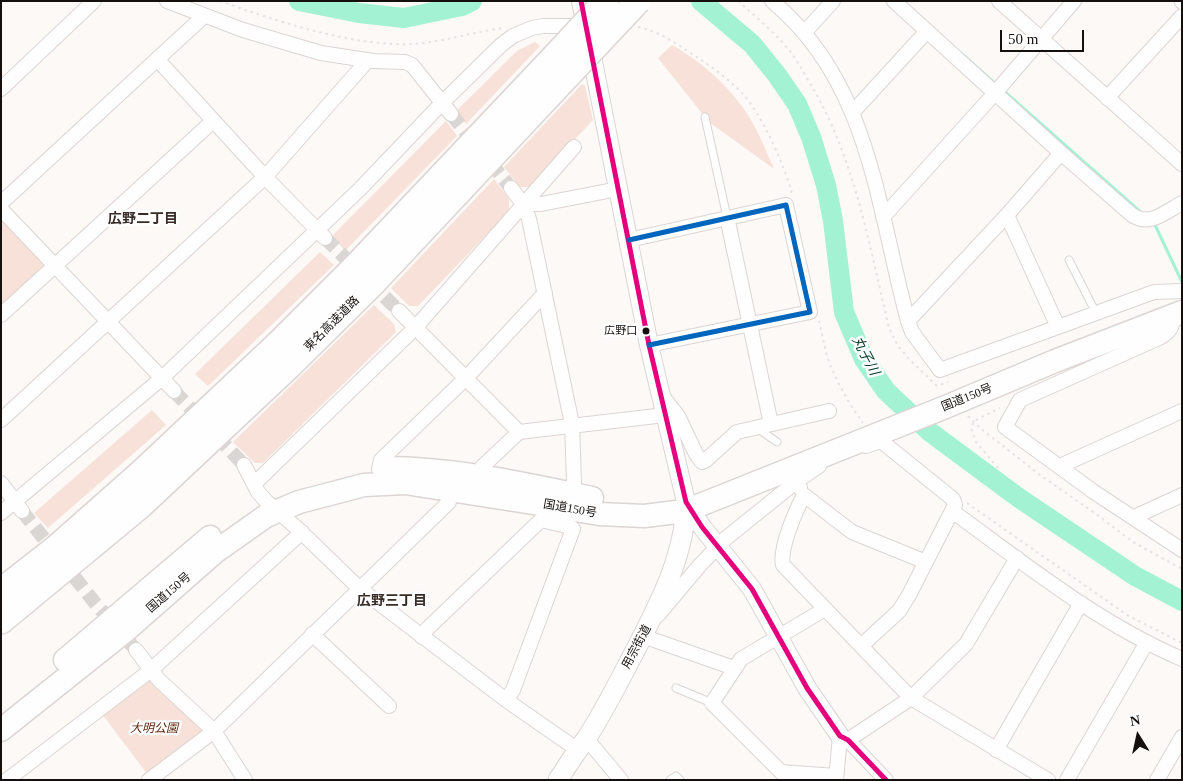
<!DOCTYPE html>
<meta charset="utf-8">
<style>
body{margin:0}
#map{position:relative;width:1183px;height:781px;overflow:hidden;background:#fdf9f7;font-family:"Times New Roman",serif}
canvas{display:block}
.frame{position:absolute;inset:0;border:2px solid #15100d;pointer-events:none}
.north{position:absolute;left:1113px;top:711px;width:50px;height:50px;-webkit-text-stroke:4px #fff;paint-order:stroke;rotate:350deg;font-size:14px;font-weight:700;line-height:20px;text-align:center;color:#15100d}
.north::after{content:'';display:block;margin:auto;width:18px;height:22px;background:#15100d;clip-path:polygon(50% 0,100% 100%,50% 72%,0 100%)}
.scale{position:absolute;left:1000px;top:30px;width:84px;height:22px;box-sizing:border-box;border:2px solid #15100d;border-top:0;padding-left:6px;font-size:15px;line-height:18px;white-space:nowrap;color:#15100d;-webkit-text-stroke:4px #fff;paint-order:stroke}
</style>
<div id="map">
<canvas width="1183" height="781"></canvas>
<div class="frame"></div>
<div class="north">N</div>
<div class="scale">50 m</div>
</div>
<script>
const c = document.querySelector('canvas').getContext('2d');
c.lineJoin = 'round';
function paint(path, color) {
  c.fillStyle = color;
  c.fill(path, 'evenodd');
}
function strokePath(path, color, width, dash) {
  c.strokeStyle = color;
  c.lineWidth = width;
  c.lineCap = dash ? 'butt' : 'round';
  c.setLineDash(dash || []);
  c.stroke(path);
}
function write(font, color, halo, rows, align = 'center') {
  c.font = font + ' "Times New Roman","Noto Sans JP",serif';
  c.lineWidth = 5;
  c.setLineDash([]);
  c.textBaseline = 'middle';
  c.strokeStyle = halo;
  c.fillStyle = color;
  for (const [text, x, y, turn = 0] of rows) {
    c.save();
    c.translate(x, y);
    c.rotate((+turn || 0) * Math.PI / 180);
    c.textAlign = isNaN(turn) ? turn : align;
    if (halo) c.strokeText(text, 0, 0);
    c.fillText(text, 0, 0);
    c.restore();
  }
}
paint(new Path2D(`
 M535,42L540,46L466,124L456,111L517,51Z
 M672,45C707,65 737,93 756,129C763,142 768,156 774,169L709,122L705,117L658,58Z
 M582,84L585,86L593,120L530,187H520L504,167Z
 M446,121L457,136L345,251L332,236Z
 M494,179L509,199V211L418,306H409L391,288Z
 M1,218L45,265L44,271L1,310Z
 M320,252L334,265L208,386L195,374Z
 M374,305L394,324L396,332L263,463H255L233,442Z
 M152,410L166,425L48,528L34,513Z
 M149,679L204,731L148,775L102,714Z`), '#f8e1d8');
strokePath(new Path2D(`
 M960,52L998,86
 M1003,90L1142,213
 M1152,222L1155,225L1182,282`), '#a3f2d3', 3);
strokePath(new Path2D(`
 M299,1L359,13L404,18L462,6L472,1
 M701,1L752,44L777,75L797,104L811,137L826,185L833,221L844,312L864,359L886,391L930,432L1019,498L1135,576L1182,601`), '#a3f2d3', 20);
strokePath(new Path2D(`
 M451,114L511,188
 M325,238L399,311
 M174,391L244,465
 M22,511L95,603L136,650`), '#dad6d4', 14, [14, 7]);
const service = new Path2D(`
 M705,117L727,217
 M1069,260L1096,313
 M757,428L777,442
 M676,688L712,703
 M670,780L676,776L680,780`);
const minor = new Path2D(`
 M167,1L243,30L321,53L373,61L405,62L412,65L451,114
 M772,1C870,82 877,207 908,321L912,332L940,370L1154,292L1182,291
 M894,1L1061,153L1132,215C1150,227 1165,212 1182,203
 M999,1L1182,164
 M1182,1V2
 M805,32L833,1
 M157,59L265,177L325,238
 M1,89L94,1
 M1107,98L1182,16
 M852,113L927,31
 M511,188L523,204
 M1,203L204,16
 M1,209L174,391
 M1007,215L1058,327
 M727,217L771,424
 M883,217L995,93L1074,1
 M629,240L786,205L810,312L649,345
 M399,311L519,432L665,415
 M1,315L213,121
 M1173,316C1173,327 1170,331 1161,337L1020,400L1005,427L1094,492L1182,550
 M908,321L1007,215L1061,153
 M663,397L678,416L696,454L702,462L706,460L737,432L829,411
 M1,420L265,177L368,60
 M244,465L258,492L266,501L298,529L359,588L506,700L578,750
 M1060,466L1182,411
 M482,467L519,432
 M379,469L381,460L466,378L545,293
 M797,481L819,466
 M574,482L572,424L529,219L523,204H541L618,189
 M1,483L22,511
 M254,484L415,328L574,147
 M952,511C1025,564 1098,623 1182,659
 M1,513L161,379L360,189L442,103L501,45L513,36L532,28L543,26H573L583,24
 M1134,517L1182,495
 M926,562L852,532L804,495C796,510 779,549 783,565L911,698L966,644L1017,558
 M825,609L741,659L712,703L781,772L836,776
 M658,615L700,565L725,539L797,481L800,488
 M312,634L389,706
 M422,637L427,629L541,520L571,527L573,529L513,690L506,700
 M642,637L651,639L734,668
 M861,646L899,611L909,595L955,505L953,499L881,441L866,446
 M136,650L159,680L214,731L245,780
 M586,738L621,780
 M848,740L911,698L1048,780
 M996,750L1081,603
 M7,780L151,670L302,532
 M149,780L214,731L449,502
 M836,780L840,736L848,740L886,780
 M1067,780L1147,642
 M1157,780L1182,737`);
const tertiary = new Path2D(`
 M581,1L649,345L686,502L702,527L752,589L807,688L840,736`);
const secondary = new Path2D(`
 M558,780C567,766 576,752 586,739C605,710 620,679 636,649C660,602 685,555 686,502`);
const trunk = new Path2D(`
 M386,468C455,468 525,484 592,498
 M65,660L210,537
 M1,730L124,632L215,552L266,516L299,502L364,485L405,483L533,503L599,514L644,516L685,511L948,406L1055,361L1182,312`);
const motorway = new Path2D(`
 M1,591L56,548L142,472L279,343L358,264L557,54
 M1,621L141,505L288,367L375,281L574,69`);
strokePath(service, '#dbd5d3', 9);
strokePath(minor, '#dbd5d3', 16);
strokePath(tertiary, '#dbd5d3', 20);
strokePath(secondary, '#dbd5d3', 21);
strokePath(trunk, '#dbd5d3', 25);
strokePath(motorway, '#dbd5d3', 28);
strokePath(new Path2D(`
 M220,1C276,21 353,47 413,44C443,42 473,32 503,28
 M738,1C757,18 777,34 792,54C798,62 803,71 808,80C854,154 869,244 889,328L898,346L909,359L937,386L948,382
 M638,27C657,31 673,41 689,52C708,64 725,76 741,92C761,112 785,166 792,194
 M819,321C822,333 824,346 828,359C836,381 849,404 863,423
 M968,416L980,428L1040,475L1096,514L1133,542L1182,569
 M998,468L976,442L971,428L974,421L1000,408
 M967,503L1127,615L1182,643`), '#e4e3e2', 2, [2.5, 4]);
strokePath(service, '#fffefe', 7);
strokePath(minor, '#fffefe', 14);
strokePath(tertiary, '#fffefe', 18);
strokePath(secondary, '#fffefe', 19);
strokePath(trunk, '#fffefe', 22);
strokePath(motorway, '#fffefe', 25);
const motorwayBridge = new Path2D(`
 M557,54L606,1
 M574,69L638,1`);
strokePath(motorwayBridge, '#dbd5d3', 28, []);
strokePath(motorwayBridge, '#fffefe', 25);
strokePath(new Path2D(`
 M581,1L649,345L686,502L702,527L752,589L807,688L840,736L848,740L886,780`), '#e5007d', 5);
strokePath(new Path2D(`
 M629,240L786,205L810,312L649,345`), '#0065bd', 5);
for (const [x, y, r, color] of [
 [646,331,4.5,"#15100d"]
]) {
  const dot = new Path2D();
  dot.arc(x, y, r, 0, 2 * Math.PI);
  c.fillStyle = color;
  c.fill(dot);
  strokePath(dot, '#fff', 2);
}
write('11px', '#15100d', '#fff', [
 ["広野口",637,331]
], 'right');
write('12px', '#15100d', '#fff', [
 ["東名高速道路",332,324,-45],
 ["国道150号",967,398,-22],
 ["国道150号",570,509,10],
 ["国道150号",169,593,-41],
 ["用宗街道",637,647,-62]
]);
write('italic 12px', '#61260d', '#fff', [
 ["大明公園",154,729]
]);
write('bold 14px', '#392c27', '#fff', [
 ["広野二丁目",143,219],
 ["広野三丁目",392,601]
]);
write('italic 14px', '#053b2a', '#fff', [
 ["丸子川",865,356,62]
]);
</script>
